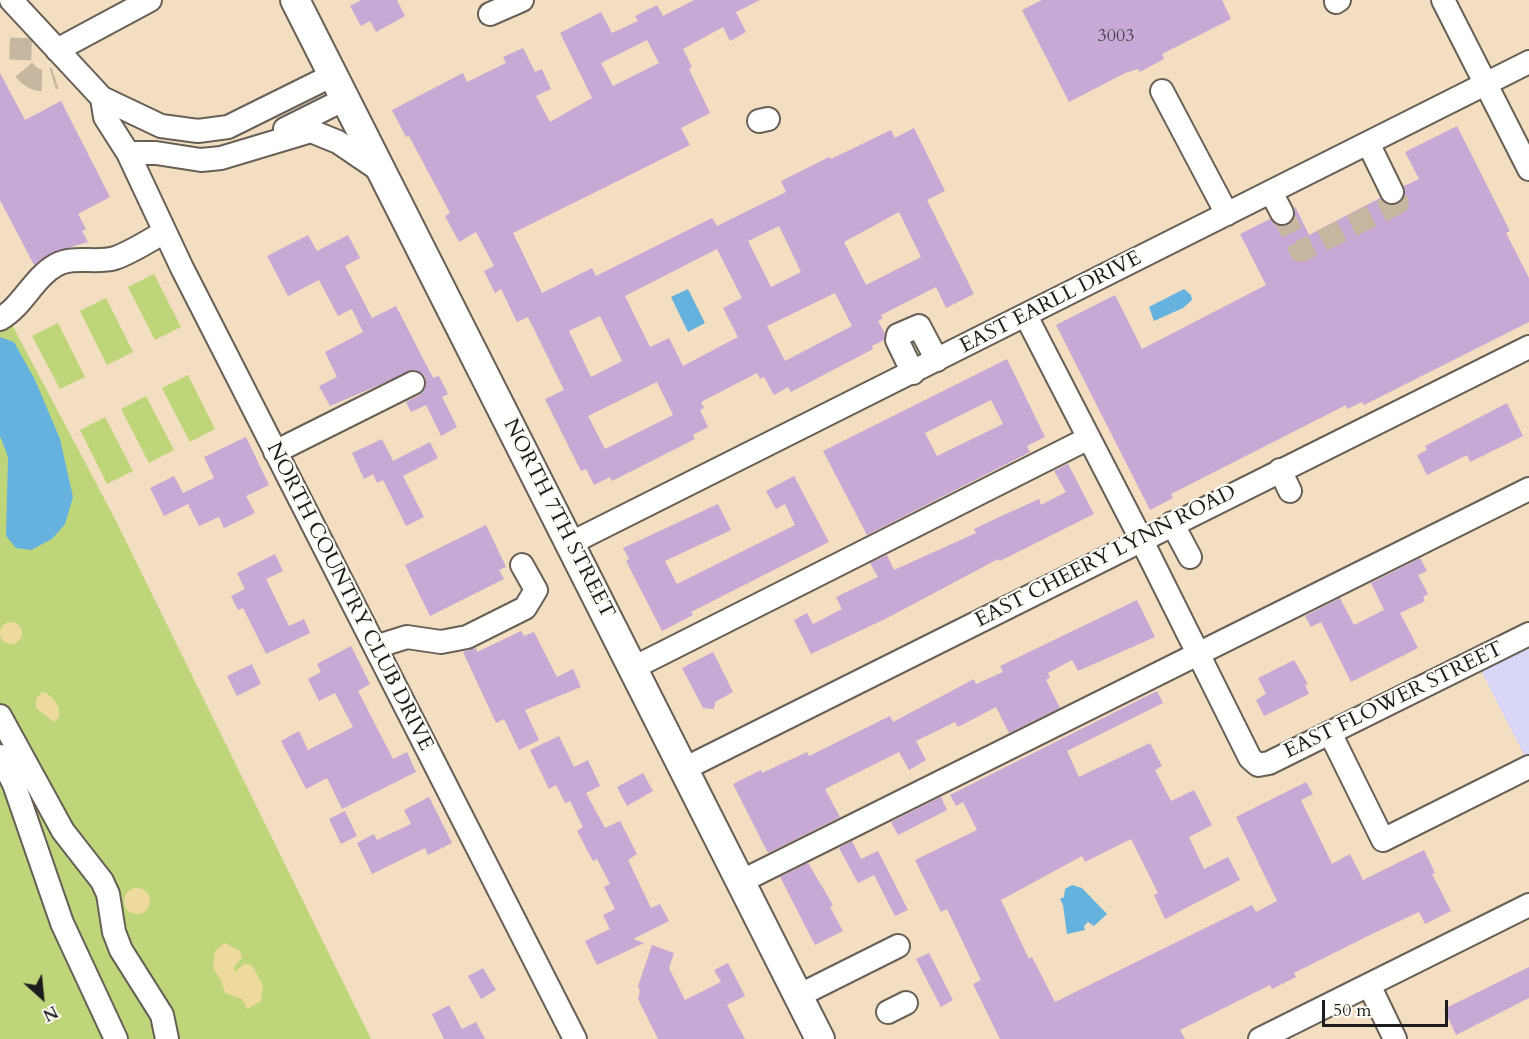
<!DOCTYPE html>
<style>
body{margin:0}
#map{position:relative;width:1529px;height:1039px;overflow:hidden;background:#f3dec1;font-family:Cardo,serif}
canvas{display:block}
.north{position:absolute;left:12px;top:967px;width:60px;height:60px;-webkit-text-stroke:4px #fdfcf7;paint-order:stroke;rotate:153deg;font-size:16px;font-weight:700;line-height:24px;text-align:center;color:#1c1c1c}
.north::after{content:'';display:block;margin:auto;width:21px;height:27px;background:#1c1c1c;clip-path:polygon(50% 0,100% 100%,50% 72%,0 100%)}
.scale{position:absolute;left:1322px;top:1000px;width:126px;height:27px;box-sizing:border-box;border:3px solid #1c1c1c;border-top:0;padding-left:8px;font-size:18px;line-height:21px;white-space:nowrap;color:#1c1c1c;-webkit-text-stroke:4px #fdfcf7;paint-order:stroke}
</style>
<div id="map">
<canvas width="1529" height="1039"></canvas>
<div class="north">N</div>
<div class="scale">50 m</div>
</div>
<script>
const c = document.querySelector('canvas').getContext('2d');
c.lineJoin = 'round';
function paint(path, color) {
  c.fillStyle = color;
  c.fill(path, 'evenodd');
}
function strokePath(path, color, width, dash) {
  c.strokeStyle = color;
  c.lineWidth = width;
  c.lineCap = dash ? 'butt' : 'round';
  c.setLineDash(dash || []);
  c.stroke(path);
}
function write(font, color, halo, rows, align = 'center') {
  c.font = font + ' Cardo,serif';
  c.lineWidth = 4.5;
  c.setLineDash([]);
  c.textBaseline = 'middle';
  c.strokeStyle = halo;
  c.fillStyle = color;
  for (const [text, x, y, turn = 0] of rows) {
    c.save();
    c.translate(x, y);
    c.rotate((+turn || 0) * Math.PI / 180);
    c.textAlign = isNaN(turn) ? turn : align;
    if (halo) c.strokeText(text, 0, 0);
    c.fillText(text, 0, 0);
    c.restore();
  }
}
paint(new Path2D(`
 M1529,647V764L1481,671Z`), '#d9d7f7');
paint(new Path2D(`
 M154,274L181,327L155,340L128,287Z
 M106,298L133,352L107,365L80,311Z
 M0,302L114,517L371,1039H0Z
 M58,323L85,377L60,389L32,336Z
 M188,375L215,429L190,442L162,388Z
 M146,396L174,450L149,463L121,409Z
 M105,417L133,471L107,484L80,430Z`), '#bed57a');
paint(new Path2D(`
 M0 633a11 11 0 1 1 22 0a11 11 0 1 1-22 0Z
 M42,692C52,694 61,706 59,717L54,722L36,708V699Z
 M124 901a13 13 0 1 1 26 0a13 13 0 1 1-26 0Z
 M225,943L240,951L242,958L234,967L235,972L244,964L252,965L263,986L261,1001L247,1009L242,999L225,993L221,980L213,968L215,951Z`), '#eeda9e');
paint(new Path2D(`
 M688,289L705,323L688,332L671,297Z
 M1184,289L1191,295L1192,300L1183,308L1154,321L1149,307Z
 M0,337L14,342L35,380L60,439L73,497L65,524L52,539L31,550L16,548L6,536L8,457L0,436Z
 M1072,885L1082,888L1107,914L1094,926L1088,922L1084,926L1085,930L1067,934L1063,905L1060,899L1064,897L1065,889Z`), '#65b2df');
paint(new Path2D(`
 M361,0H397L405,16L376,32L370,21L361,26L350,6Z
 M694,0H760L736,12L746,32L730,41L723,27L683,49L692,67L689,69L710,113L681,128L690,145L513,233L542,293L592,268L596,276L712,218L717,226L786,192L781,181L829,157L831,159L891,130L895,138L914,128L945,191L927,200L974,294L946,308L936,287L881,315L883,318L878,321L885,333L884,340L872,346L873,349L791,392L788,387L774,395L764,377L760,379L757,373L701,402L704,408L700,410L708,427L693,435L695,439L612,481L610,477L594,485L586,469L581,471L545,399L564,390L528,317L517,322L501,289L495,293L484,271L494,266L476,232L459,242L445,216L450,213L409,136L406,137L392,110L463,73L467,82L506,63L503,57L523,48L535,72L542,69L551,89L536,96L550,122L592,98L560,33L601,12L612,33L638,21L635,16L657,5L663,16ZM647,40L659,63L613,86L601,63ZM899,212L921,257L866,285L844,242ZM779,226L801,272L771,287L748,241ZM717,249L742,298L723,308L738,337L683,366L669,338L650,347L625,296ZM835,293L852,326L785,361L767,326ZM600,316L622,361L591,377L569,331ZM657,382L673,415L605,449L588,416Z
 M1042,0H1222L1231,19L1162,54L1164,59L1140,72L1138,69L1125,73L1069,102L1022,10Z
 M0,73L25,120L61,101L110,197L78,214L86,229L82,231L88,242L51,253L34,265L0,200Z
 M1457,126L1510,231L1506,233L1529,278V322L1364,405L1362,402L1347,409L1346,405L1171,494L1173,498L1150,510L1056,325L1115,295L1142,349L1266,285L1240,234L1270,219L1275,225H1288L1294,220L1295,206L1309,235L1380,198L1390,205L1398,204L1405,194L1404,186L1419,179L1405,152Z
 M308,235L317,251L348,235L360,258L345,266L372,318L396,306L433,378L439,376L448,394L442,397L457,427L441,436L426,405L411,412L406,402L420,395L426,384L425,376L414,370L330,406L319,386L337,377L325,352L363,332L352,309L338,316L319,280L288,296L267,256Z
 M1007,359L1045,437L1027,446L1030,452L867,535L823,451ZM991,400L1003,424L937,456L925,433Z
 M1507,403L1523,436L1470,462L1467,455L1427,475L1417,455L1427,450L1425,446Z
 M246,437L269,485L246,496L255,513L224,528L219,517L199,526L188,504L164,516L150,488L174,476L183,493L214,478L204,457Z
 M382,439L393,461L430,442L438,458L403,476L424,517L406,526L383,480L377,483L373,474L364,479L352,453Z
 M1068,464L1094,514L1000,561L998,559L889,617L811,654L794,620L807,613L813,624L842,609L836,597L878,577L870,563L887,555L894,570L976,533L974,529L995,519L1039,499L1041,505L1066,492L1054,471Z
 M794,476L829,542L691,612L693,615L662,631L626,561L629,559L623,548L718,504L731,530L665,561L677,584L795,525L785,504L776,509L766,491Z
 M486,525L506,567L499,570L504,579L430,616L405,565Z
 M275,554L283,571L266,579L289,626L304,619L310,633L266,654L243,608L238,610L231,596L245,589L237,573Z
 M1420,558L1427,571L1418,575L1428,594L1423,597L1425,601L1400,613L1418,648L1351,682L1321,622L1311,627L1305,616L1340,598L1354,625L1384,610L1371,583Z
 M1137,600L1155,637L1078,671L1072,660L1048,673L1050,677L1046,680L1060,708L1009,733L996,707L958,727L955,722L916,741L926,760L909,770L899,752L825,789L840,817L768,853L733,784L761,770L762,773L807,752L809,756L890,716L893,722L974,679L976,684L1003,672L1000,666Z
 M521,631L524,636L534,632L557,677L573,669L581,687L525,710L539,740L519,750L504,719L496,723L463,652L476,648L477,652Z
 M351,646L370,684L358,691L393,759L407,752L416,772L342,809L327,778L306,789L281,741L299,731L308,750L353,727L335,693L319,701L308,679L321,672L317,664Z
 M713,652L733,692L715,702L714,709L703,708L682,668Z
 M1294,660L1308,684L1305,685L1309,694L1264,716L1256,700L1266,694L1258,678Z
 M252,664L261,684L237,696L227,676Z
 M1157,691L1163,703L1067,751L1079,777L1150,743L1162,766L1155,770L1171,801L1194,790L1212,825L1189,837L1204,869L1228,857L1240,880L1165,919L1154,895L1158,893L1131,839L1085,862L1082,856L1001,900L1029,959L1032,957L1055,1002L1252,905L1256,912L1277,901L1236,817L1306,782L1313,794L1301,800L1332,864L1350,854L1363,880L1424,850L1435,873L1432,874L1451,911L1425,924L1419,912L1374,933L1294,973L1296,977L1272,989L1270,985L1180,1030L1185,1039H1000L973,984L981,980L947,909L941,912L915,860L977,830L963,802L956,806L950,795Z
 M559,736L574,767L588,760L600,786L586,793L605,828L620,821L637,854L628,860L651,908L660,904L669,921L633,939L644,943L597,965L585,941L610,929L603,915L615,909L604,887L610,884L597,859L593,861L577,831L583,827L570,801L565,803L556,785L549,789L530,750Z
 M643,773L653,791L627,806L617,787Z
 M429,797L452,843L428,855L425,848L372,874L357,843L374,834L377,840L411,824L404,810Z
 M941,797L947,810L898,835L891,822Z
 M345,811L357,836L341,844L329,819Z
 M852,841L861,859L878,851L908,910L895,916L874,875L858,883L839,848Z
 M808,863L833,905L830,907L843,931L815,945L780,877Z
 M652,945L674,953L669,968L685,1000L721,982L714,970L728,963L745,996L727,1005L745,1039H658L638,999L640,991L638,986Z
 M929,953L953,1000L941,1007L916,959Z
 M1529,967V998L1456,1035L1444,1009Z
 M483,968L496,990L481,999L468,976Z
 M449,1005L462,1029L476,1022L485,1039H444L432,1014Z`), '#c8a8d4');
strokePath(new Path2D(`
 M21,38L20,65C31,79 37,84 55,78
 M1282,213L1301,251L1398,203L1392,192`), '#c8b7a0', 22, [22, 11]);
const minor = new Path2D(`
 M11,0L102,98L161,126L198,131L228,127L333,75
 M1443,0L1529,169
 M1336,2L1339,0
 M490,14L522,0
 M57,50L150,0
 M1162,91L1227,214
 M102,98L105,117L128,153H156L201,160L221,158L311,131L338,142L382,172
 M759,121L768,119
 M285,129L345,99
 M1368,143L1392,192
 M128,153L182,268L575,1039
 M1271,192L1282,213
 M1026,316L1141,539L1250,758L1258,765L1269,763L1529,634
 M0,319C23,306 33,278 56,265C74,255 96,264 115,258C132,252 149,241 164,232
 M913,373L897,340L898,335L919,326L937,360
 M275,452L413,383
 M1280,470L1290,491
 M1172,523L1190,557
 M571,543L1529,62
 M375,647L407,637L441,642L467,637L525,608L536,590L522,565
 M633,668L1089,438
 M0,716L63,831L102,881L108,894L114,932L121,950L162,1015L167,1039
 M1330,733L1383,840L1529,767
 M0,756L14,784L62,923L116,1039
 M684,769L1529,347
 M740,882L1529,489
 M1369,985L1395,1039
 M798,996L898,946
 M888,1012L906,1003
 M1260,1039L1529,905`);
const major = new Path2D(`
 M295,0L820,1039`);
strokePath(minor, '#676056', 26);
strokePath(major, '#676056', 32);
strokePath(minor, '#fff', 22);
strokePath(major, '#fff', 28);
write('18px', '#473f4a', null, [
 ["3003",1116,37]
]);
write('21px', '#1c1c1c', '#fdfcf7', [
 ["EAST EARLL DRIVE",1051,303,-27],
 ["NORTH 7TH STREET",558,519,63],
 ["EAST CHEERY LYNN ROAD",1106,557,-27],
 ["NORTH COUNTRY CLUB DRIVE",349,597,63],
 ["EAST FLOWER STREET",1394,701,-26]
]);
</script>
